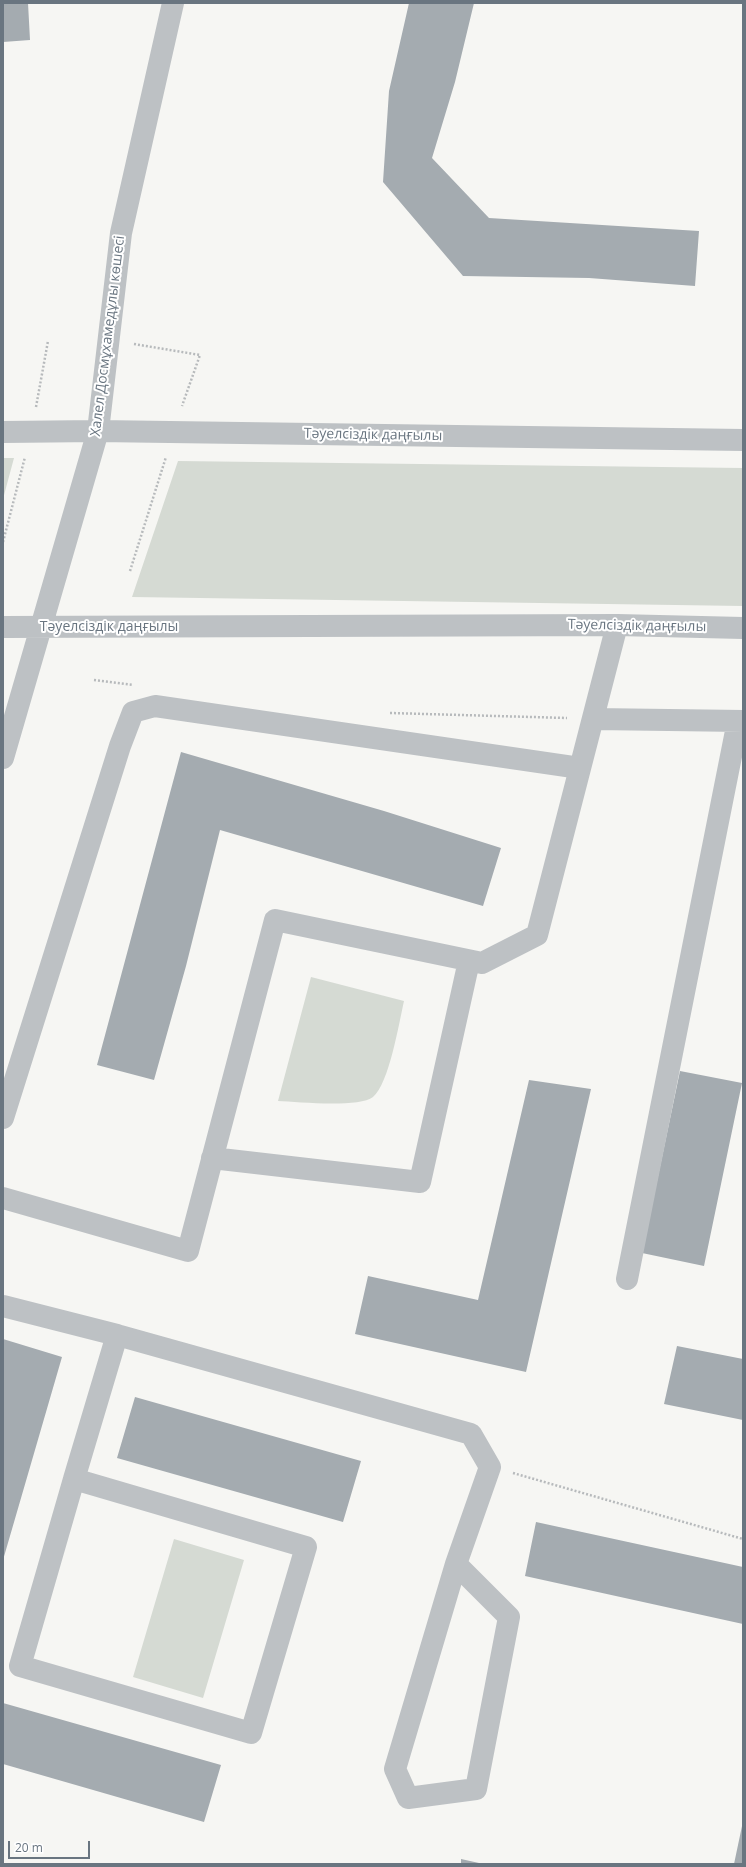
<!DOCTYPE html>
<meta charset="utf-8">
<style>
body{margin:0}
#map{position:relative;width:746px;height:1867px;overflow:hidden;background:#f6f6f3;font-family:"Open Sans",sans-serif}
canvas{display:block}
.frame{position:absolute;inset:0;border:4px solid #697580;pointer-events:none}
.scale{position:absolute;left:8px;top:1841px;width:82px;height:18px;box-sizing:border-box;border:2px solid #697580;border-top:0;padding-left:5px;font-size:12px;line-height:14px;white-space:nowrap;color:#697580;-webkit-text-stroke:3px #fff;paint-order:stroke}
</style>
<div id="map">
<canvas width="746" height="1867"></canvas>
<div class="frame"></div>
<div class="scale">20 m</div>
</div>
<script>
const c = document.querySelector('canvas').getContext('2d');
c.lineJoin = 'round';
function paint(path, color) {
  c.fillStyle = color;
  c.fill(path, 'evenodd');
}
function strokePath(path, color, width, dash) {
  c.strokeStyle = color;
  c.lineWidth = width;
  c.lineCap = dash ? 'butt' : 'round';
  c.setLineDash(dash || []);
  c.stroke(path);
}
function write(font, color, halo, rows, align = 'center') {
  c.font = font + ' "Open Sans",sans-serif';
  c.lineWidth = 4;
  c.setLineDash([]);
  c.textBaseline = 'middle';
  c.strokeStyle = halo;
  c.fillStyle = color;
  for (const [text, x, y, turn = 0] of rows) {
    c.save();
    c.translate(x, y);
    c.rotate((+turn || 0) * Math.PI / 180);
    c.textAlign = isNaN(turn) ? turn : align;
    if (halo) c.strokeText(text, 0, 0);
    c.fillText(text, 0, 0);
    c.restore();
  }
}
paint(new Path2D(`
 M3,458H14L3,499Z
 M178,461L743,468V606L132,597Z
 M311,977L404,1001C399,1023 389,1084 373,1097C359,1108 298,1102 278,1101Z
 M174,1539L244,1560L203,1698L133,1677Z`), '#d5dad3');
paint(new Path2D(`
 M3,3H28L30,40L3,42Z
 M409,3H474L455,82L432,158L489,218L699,231L695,286L589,278L463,276L383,182L389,91Z
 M181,752L384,811L501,848L483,906L220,830L186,966L154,1080L97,1065Z
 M680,1071L742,1083L704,1266L642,1253Z
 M529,1080L591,1089L526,1372L355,1334L368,1276L478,1300Z
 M3,1339L62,1357L3,1560Z
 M677,1346L743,1359V1420L664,1404Z
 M135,1397L361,1461L343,1522L117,1458Z
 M536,1522L743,1567V1624L525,1576Z
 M3,1703L221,1765L204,1822L3,1764Z
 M742,1826L743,1864H734Z
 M461,1859L479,1863V1864H461Z`), '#a4abb0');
strokePath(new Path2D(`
 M134,344L200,355L182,406
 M36,407L48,341
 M3,542L25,457
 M130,571L166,457
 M94,680L133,685
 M390,713L567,718
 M513,1473L743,1539`), '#b7babc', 2.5, [2, 2]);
strokePath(new Path2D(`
 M3,432L98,431L743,440
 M3,627L617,625L743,628
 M594,719L743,721
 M3,758L98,431L121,233L173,3
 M3,1118L120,746L133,712L155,706L580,768
 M212,1158L420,1182L469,961
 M3,1198L188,1251L275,920L482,963L537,935L617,625
 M627,1279L738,721
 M3,1306L117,1335L74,1479
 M117,1335L471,1434L490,1467L456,1564L395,1769L408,1798L476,1789L509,1617L456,1564
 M74,1479L306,1547L251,1733L20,1666Z`), '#bdc1c4', 22);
write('14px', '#697580', '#fff', [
 ["Халел Досмұхамедұлы көшесі",108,336,-83],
 ["Тәуелсіздік даңғылы",373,435,1],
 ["Тәуелсіздік даңғылы",637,626,1],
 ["Тәуелсіздік даңғылы",109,627]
]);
</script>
